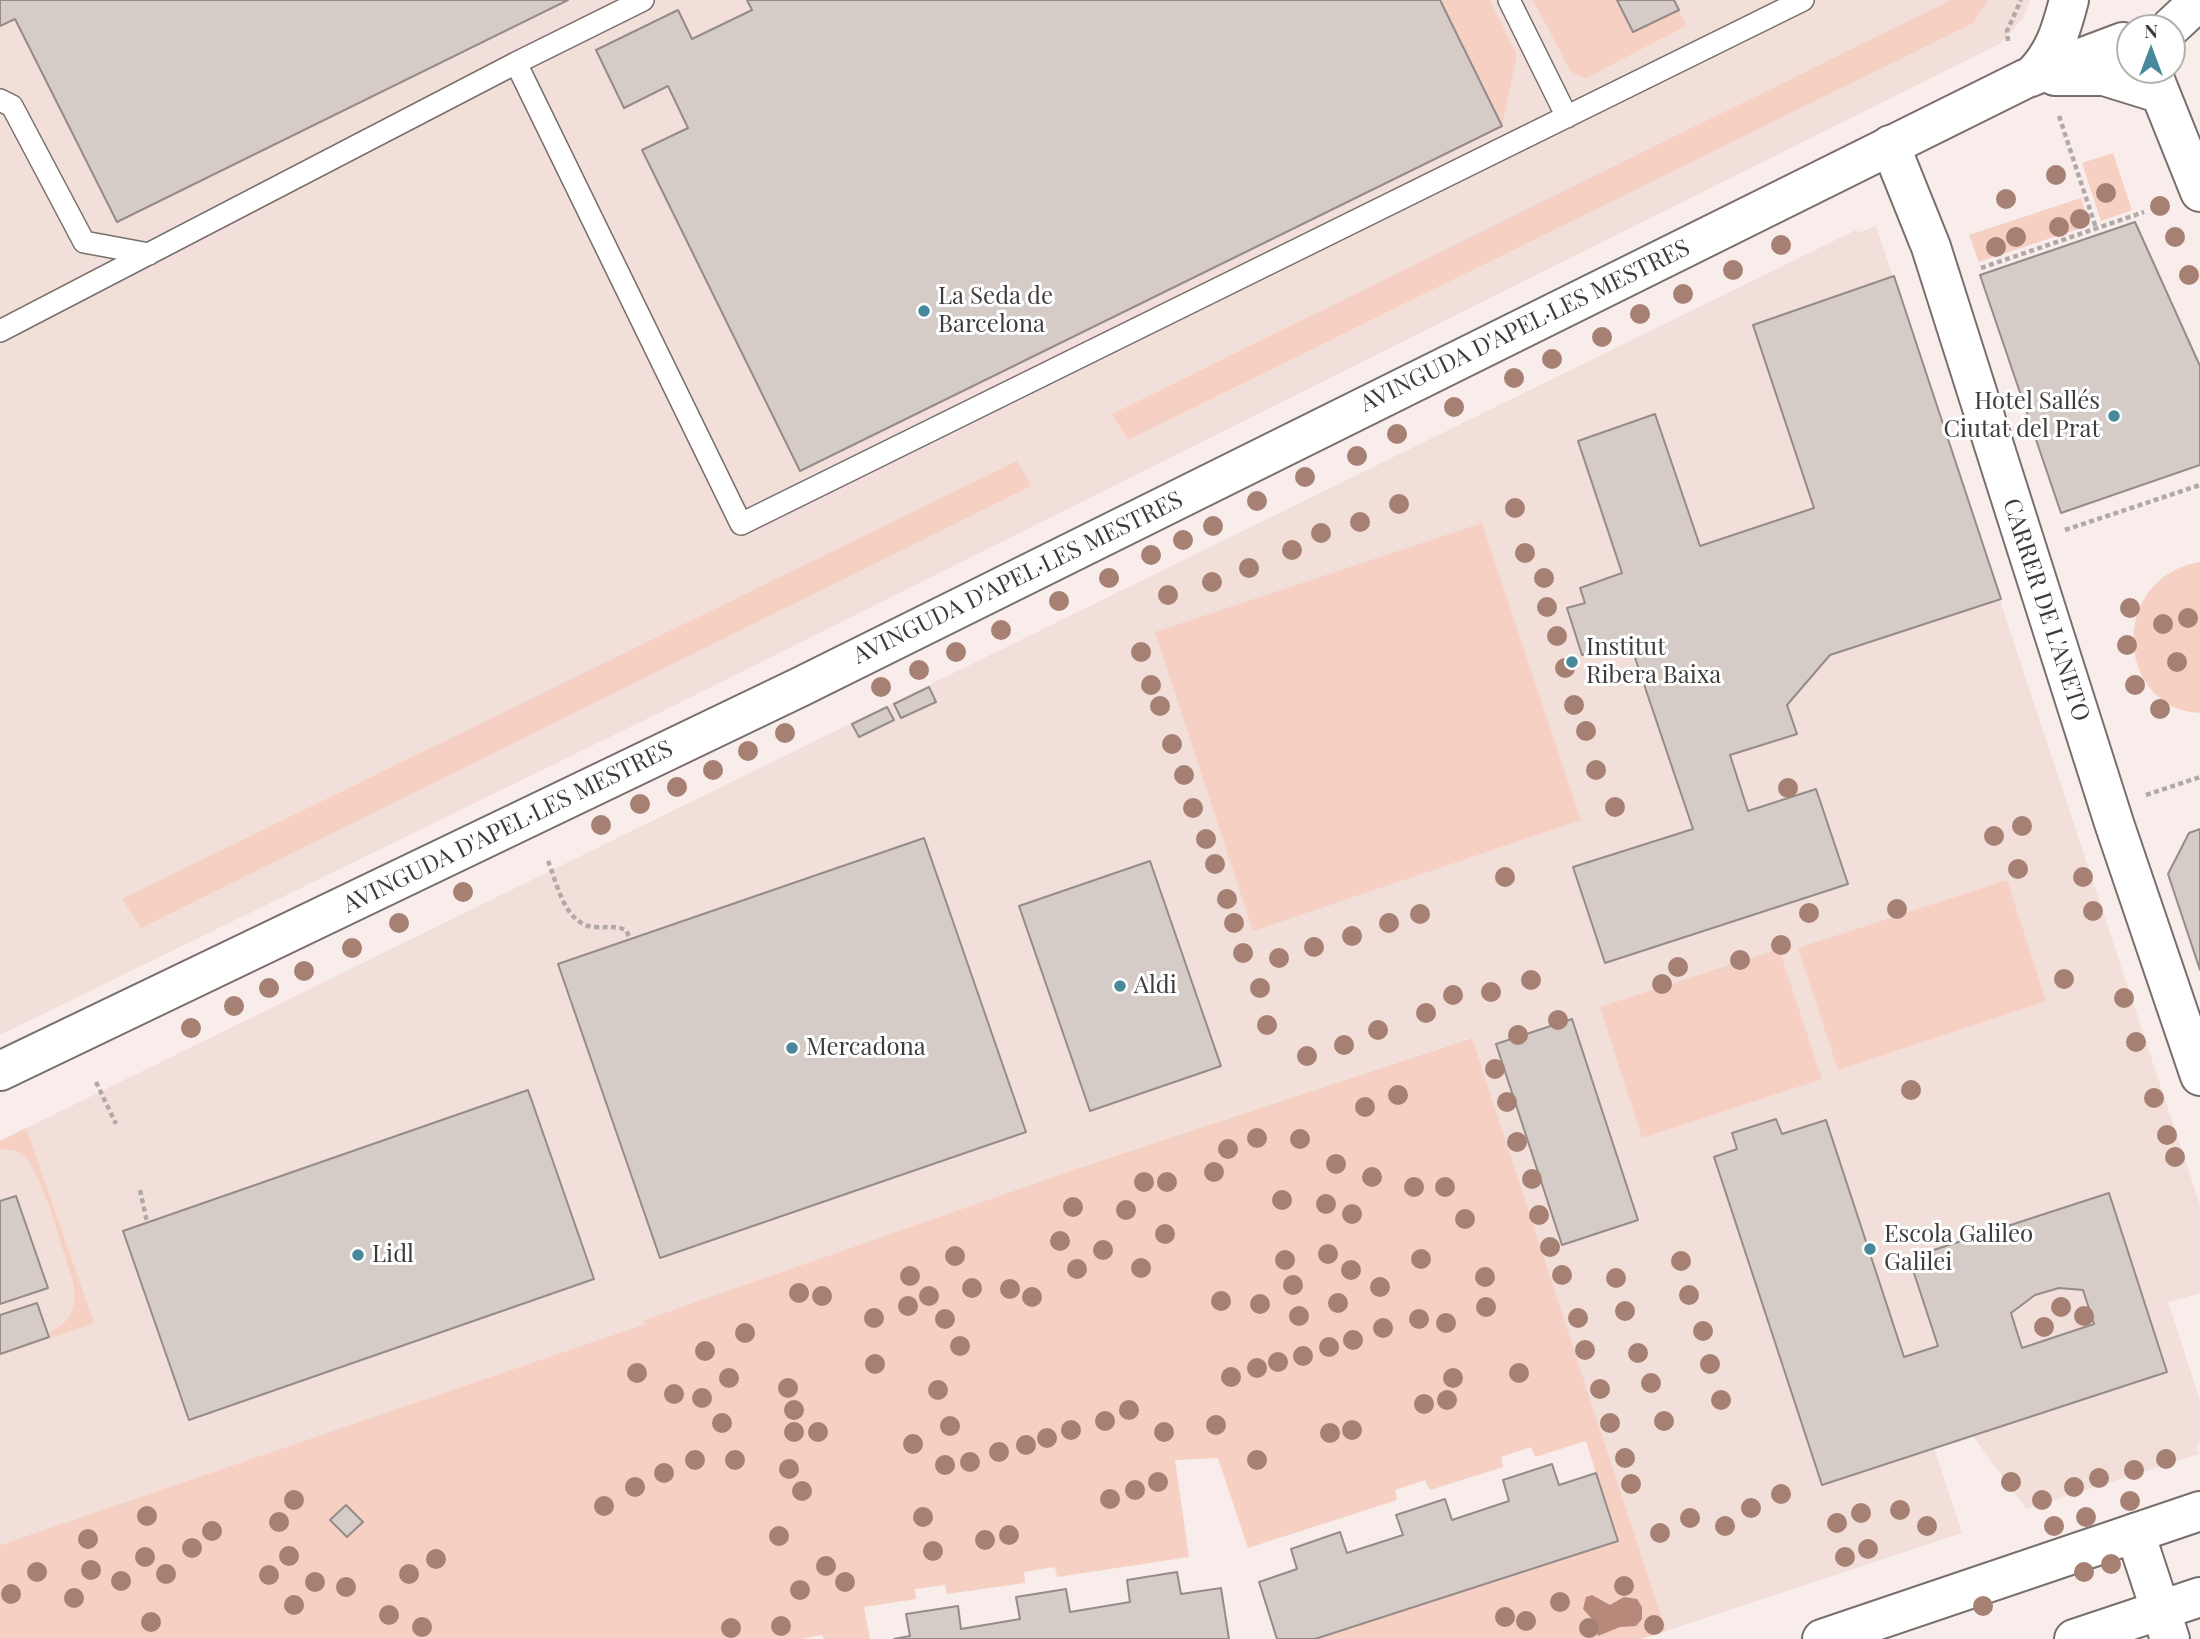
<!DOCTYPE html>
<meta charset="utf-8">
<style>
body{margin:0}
#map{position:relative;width:2200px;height:1639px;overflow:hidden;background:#f8edea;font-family:"Playfair Display",serif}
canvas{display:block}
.north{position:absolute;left:2116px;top:14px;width:70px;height:70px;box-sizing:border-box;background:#fff;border:2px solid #b2b1b0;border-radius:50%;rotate:0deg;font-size:19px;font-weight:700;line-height:28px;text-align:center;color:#3f3b3a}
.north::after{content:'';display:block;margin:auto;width:24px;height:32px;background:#48889b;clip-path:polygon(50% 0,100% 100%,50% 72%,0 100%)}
</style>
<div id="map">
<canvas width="2200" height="1639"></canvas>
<div class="north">N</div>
</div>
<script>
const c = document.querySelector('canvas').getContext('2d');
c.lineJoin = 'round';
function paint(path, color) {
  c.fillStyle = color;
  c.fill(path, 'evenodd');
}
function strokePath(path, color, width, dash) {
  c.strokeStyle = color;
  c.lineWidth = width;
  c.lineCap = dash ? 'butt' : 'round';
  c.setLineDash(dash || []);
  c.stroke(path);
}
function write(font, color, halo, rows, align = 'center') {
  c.font = font + ' "Playfair Display",serif';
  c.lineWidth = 6;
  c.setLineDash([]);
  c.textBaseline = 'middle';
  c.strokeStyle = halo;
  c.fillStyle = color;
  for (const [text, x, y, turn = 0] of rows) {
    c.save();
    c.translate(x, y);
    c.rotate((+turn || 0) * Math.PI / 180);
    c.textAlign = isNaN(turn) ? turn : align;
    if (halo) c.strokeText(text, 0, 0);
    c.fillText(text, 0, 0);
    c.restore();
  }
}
paint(new Path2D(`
 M0,0H2030L2023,18L2001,43L661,712L0,1035Z
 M1876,226L2200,1205V1293L2168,1302L2200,1400V1443L2196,1444L2199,1454L2026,1509L1973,1436L1934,1448L1962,1533L1666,1631L1471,1038L1076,1169L644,1320L645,1324L0,1545V1141L1856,230L1858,233Z`), '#f2dfd9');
paint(new Path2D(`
 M1440,0H1490L1517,55L1502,126Z
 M1533,0H1617L1679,10L1686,26L1586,78L1571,72Z
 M1951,0H1988L1973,23L1128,440L1112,414Z
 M2113,153L2132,210L2101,221L2082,163Z
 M2081,198L2090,225L1979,262L1969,235Z
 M1017,461L1031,486L141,928L122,899Z
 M1482,523L1581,820L1253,931L1155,632Z
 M2200,562V713C2117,710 2106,578 2200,562Z
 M2007,880L2046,1001L1838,1070L1798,948Z
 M1779,949L1822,1079L1642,1138L1600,1007Z
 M1472,1038L1666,1631L1641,1639H1315L1596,1473L1586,1441L1535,1457L1531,1447L1501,1457L1503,1467L1430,1490L1425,1480L1395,1490L1397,1500L1248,1548L1218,1458L1175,1460L1189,1557L1057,1577L1055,1567L1024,1572L1025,1583L947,1594L945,1585L915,1589L916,1599L864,1607L870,1639H824L822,1635L802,1639H0V1545L645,1324L644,1320L1076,1169ZM346,1505L362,1522L347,1537L330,1520Z
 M26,1128L94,1323L0,1356C23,1330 85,1343 73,1281C64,1254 43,1175 25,1157C18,1150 10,1149 0,1149V1141Z`), '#f5d0c3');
paint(new Path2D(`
 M1592,1595L1610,1605L1624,1597L1637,1599L1642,1607V1619L1636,1626L1620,1627L1598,1636L1594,1621L1583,1609L1586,1597Z`), '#b7897a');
const building = new Path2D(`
 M0,0H568L117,222L15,19L0,26Z
 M747,0H1440L1502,126L800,471L642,150L688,128L668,86L624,108L596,50L678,10L692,39L752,10Z
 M1617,0H1674L1679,10L1633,32Z
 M2135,222L2200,366V465L2061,513L1980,275Z
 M1894,276L2001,599L1830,655L1787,705L1797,734L1730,755L1748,811L1816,789L1848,884L1605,963L1573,867L1693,829L1629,640L1582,655L1567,608L1585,603L1580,588L1622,573L1578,441L1655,414L1700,546L1814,508L1753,325Z
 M929,687L936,702L901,718L894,704Z
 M887,707L894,720L859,737L852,724Z
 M2200,829V970L2168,874L2189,833Z
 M924,838L1026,1132L660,1258L558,964Z
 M1150,861L1221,1066L1090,1111L1019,906Z
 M1572,1019L1638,1220L1562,1245L1496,1044Z
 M528,1090L594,1279L189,1420L123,1231Z
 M1776,1119L1782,1134L1826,1120L1904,1357L1938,1346L1909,1258L2109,1193L2167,1372L1822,1485L1714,1157L1737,1149L1732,1133ZM2059,1288L2083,1290L2094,1324L2022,1348L2011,1313L2035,1295Z
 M16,1196L48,1288L0,1304V1201Z
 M37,1303L49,1337L0,1354V1315Z
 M1552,1464L1559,1485L1596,1473L1618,1541L1315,1639H1277L1259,1582L1297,1569L1291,1549L1340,1532L1347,1553L1403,1535L1396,1515L1445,1499L1452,1520L1509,1501L1503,1480Z
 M346,1505L363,1522L347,1537L330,1520Z
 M1177,1572L1181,1594L1221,1588L1229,1639H894L910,1636L906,1614L958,1606L961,1629L1020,1619L1016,1597L1066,1589L1070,1612L1130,1602L1127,1580Z`);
paint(building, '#d5cbc7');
strokePath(building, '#958b88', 2);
const service = new Path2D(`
 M643,0L516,63L741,524L1803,0
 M1509,0L1567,117
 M0,100L12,106L84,242L149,254
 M0,331L516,63`);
const minor = new Path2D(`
 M1890,145L1931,247L2114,823L2200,1076
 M2135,1533L2170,1639`);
const tertiary = new Path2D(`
 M2170,28L2200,0
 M2151,70L2200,192
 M2055,76H2104L2159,93
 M2031,77C2054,55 2061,31 2069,0
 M0,1071L800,687L2025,79L2123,42
 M1822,1639L2200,1511
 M2074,1639L2200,1597`);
strokePath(service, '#786e6b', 24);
strokePath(minor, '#786e6b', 42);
strokePath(tertiary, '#786e6b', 42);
strokePath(new Path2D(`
 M2008,41L2007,31L2021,0
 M2059,116L2096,228
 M1981,268L2144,212
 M2065,530L2200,485
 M2146,795L2200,777
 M548,861C557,883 564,923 593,927C605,928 614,925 626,930L630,939
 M96,1082L116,1124
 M140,1190L147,1222`), '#b1a9a7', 4.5, [5, 3.5]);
strokePath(service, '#fff', 21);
strokePath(minor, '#fff', 38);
strokePath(tertiary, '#fff', 38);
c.fillStyle = '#a58073';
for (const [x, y] of [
 [2056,175],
 [2106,193],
 [2006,199],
 [2160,206],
 [2080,219],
 [2059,227],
 [2016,237],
 [2175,237],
 [1781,245],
 [1996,247],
 [1733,270],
 [2189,275],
 [1683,294],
 [1640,314],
 [1602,337],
 [1552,359],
 [1514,378],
 [1454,407],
 [1397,434],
 [1357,456],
 [1305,477],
 [1257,501],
 [1399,504],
 [1515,508],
 [1360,522],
 [1213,526],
 [1321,533],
 [1183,540],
 [1292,550],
 [1525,553],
 [1151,555],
 [1249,568],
 [1109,578],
 [1544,578],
 [1212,582],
 [1168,595],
 [1059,601],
 [1547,607],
 [2130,608],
 [2188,618],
 [2163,624],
 [1001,630],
 [1557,636],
 [2127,645],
 [956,652],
 [1141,652],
 [2177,662],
 [1565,668],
 [919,670],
 [1151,685],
 [2135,685],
 [881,687],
 [1574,705],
 [1160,706],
 [2160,709],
 [1586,731],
 [785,733],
 [1172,744],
 [748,751],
 [713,770],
 [1596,770],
 [1184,775],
 [677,787],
 [1788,788],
 [640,804],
 [1615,807],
 [1193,808],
 [601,825],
 [2022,826],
 [1994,836],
 [1206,839],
 [1215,864],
 [2018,869],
 [1505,877],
 [2083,877],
 [463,892],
 [1227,899],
 [1897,909],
 [2093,911],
 [1809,913],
 [1420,914],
 [399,923],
 [1234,923],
 [1389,923],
 [1352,936],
 [1781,945],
 [1314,947],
 [352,948],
 [1243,953],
 [1279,958],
 [1740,960],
 [1678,967],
 [304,971],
 [2064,979],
 [1531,980],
 [1662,984],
 [269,988],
 [1260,988],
 [1491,992],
 [1453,995],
 [2124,998],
 [234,1006],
 [1426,1013],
 [1558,1020],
 [1267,1025],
 [191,1028],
 [1378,1030],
 [1518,1035],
 [2136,1042],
 [1344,1045],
 [1307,1056],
 [1495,1069],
 [1911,1090],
 [1398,1095],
 [2154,1098],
 [1507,1102],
 [1365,1107],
 [2167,1135],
 [1257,1138],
 [1300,1139],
 [1517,1142],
 [1228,1149],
 [2175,1157],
 [1336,1164],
 [1214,1172],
 [1372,1177],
 [1532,1179],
 [1144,1182],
 [1167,1182],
 [1414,1187],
 [1445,1187],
 [1282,1200],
 [1326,1204],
 [1073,1207],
 [1126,1210],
 [1352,1214],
 [1539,1215],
 [1465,1219],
 [1165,1234],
 [1060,1241],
 [1550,1247],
 [1103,1250],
 [1328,1254],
 [955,1256],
 [1421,1259],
 [1285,1260],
 [1681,1261],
 [1141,1268],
 [1077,1269],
 [1351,1270],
 [1562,1275],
 [910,1276],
 [1485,1277],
 [1616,1278],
 [1293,1285],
 [1380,1287],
 [972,1288],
 [1010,1289],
 [799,1293],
 [1689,1295],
 [822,1296],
 [929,1296],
 [1032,1297],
 [1221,1301],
 [1338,1303],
 [1260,1304],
 [908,1306],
 [1486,1307],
 [2061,1307],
 [1625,1311],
 [1299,1316],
 [2084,1316],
 [874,1318],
 [1578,1318],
 [945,1319],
 [1419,1319],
 [1446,1323],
 [2044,1327],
 [1383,1328],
 [1703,1331],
 [745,1333],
 [1353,1340],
 [960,1346],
 [1329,1347],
 [1585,1350],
 [705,1351],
 [1638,1353],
 [1303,1356],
 [1278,1362],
 [875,1364],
 [1710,1364],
 [1257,1368],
 [637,1373],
 [1519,1373],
 [1231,1377],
 [729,1378],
 [1453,1378],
 [1651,1383],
 [788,1388],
 [1600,1389],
 [938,1390],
 [674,1394],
 [702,1398],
 [1447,1400],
 [1721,1400],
 [1424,1404],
 [794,1410],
 [1129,1410],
 [1105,1421],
 [1664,1421],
 [722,1423],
 [1610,1423],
 [1216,1425],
 [950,1426],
 [1071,1430],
 [1352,1430],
 [794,1432],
 [818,1432],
 [1164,1432],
 [1330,1433],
 [1047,1438],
 [913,1444],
 [1026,1445],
 [999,1452],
 [1625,1458],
 [2166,1459],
 [695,1460],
 [735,1460],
 [1257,1460],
 [970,1462],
 [945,1465],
 [789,1469],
 [2134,1470],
 [664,1473],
 [2099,1478],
 [1158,1482],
 [2011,1482],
 [1631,1484],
 [635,1487],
 [2074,1487],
 [1135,1490],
 [802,1491],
 [1781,1494],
 [1110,1499],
 [294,1500],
 [2042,1500],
 [2130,1501],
 [604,1506],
 [1751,1508],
 [1900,1510],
 [1861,1513],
 [147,1516],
 [923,1517],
 [2086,1517],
 [1690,1518],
 [279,1522],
 [1837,1523],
 [1725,1526],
 [1927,1526],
 [2054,1526],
 [212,1531],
 [1660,1533],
 [1009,1535],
 [779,1536],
 [88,1539],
 [985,1540],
 [192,1548],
 [1868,1549],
 [933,1551],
 [289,1556],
 [145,1557],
 [1845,1557],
 [436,1559],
 [2111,1564],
 [826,1566],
 [91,1570],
 [37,1572],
 [2084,1572],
 [166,1574],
 [409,1574],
 [269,1575],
 [121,1581],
 [315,1582],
 [845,1582],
 [1624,1586],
 [346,1587],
 [800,1590],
 [11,1594],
 [74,1598],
 [1560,1602],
 [294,1605],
 [1983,1606],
 [389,1615],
 [1505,1617],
 [1526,1621],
 [151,1622],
 [1654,1625],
 [781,1626],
 [422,1627],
 [731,1628],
 [1589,1628]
]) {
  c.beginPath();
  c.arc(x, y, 10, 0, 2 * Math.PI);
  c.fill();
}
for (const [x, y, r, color] of [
 [924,311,7,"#48889b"],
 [2114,416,7,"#48889b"],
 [1572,662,7,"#48889b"],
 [1120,986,7,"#48889b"],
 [792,1048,7,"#48889b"],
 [1870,1249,7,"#48889b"],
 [358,1255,7,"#48889b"]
]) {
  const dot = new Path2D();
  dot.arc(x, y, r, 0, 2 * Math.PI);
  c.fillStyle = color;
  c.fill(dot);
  strokePath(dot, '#fff', 2.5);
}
write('24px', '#3f3b3a', '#fff', [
 ["La Seda de",938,297],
 ["Barcelona",938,325],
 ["Hotel Sallés",2100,402,"right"],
 ["Ciutat del Prat",2100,430,"right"],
 ["Institut",1586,648],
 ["Ribera Baixa",1586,676],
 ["Aldi",1134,986],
 ["Mercadona",806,1048],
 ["Escola Galileo",1884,1235],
 ["Galilei",1884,1263],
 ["Lidl",372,1255]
], 'left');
write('24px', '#3f3b3a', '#fff', [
 ["AVINGUDA D'APEL·LES MESTRES",1525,326,-26],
 ["AVINGUDA D'APEL·LES MESTRES",1018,578,-26],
 ["CARRER DE L'ANETO",2046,610,72],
 ["AVINGUDA D'APEL·LES MESTRES",508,827,-26]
]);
</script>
